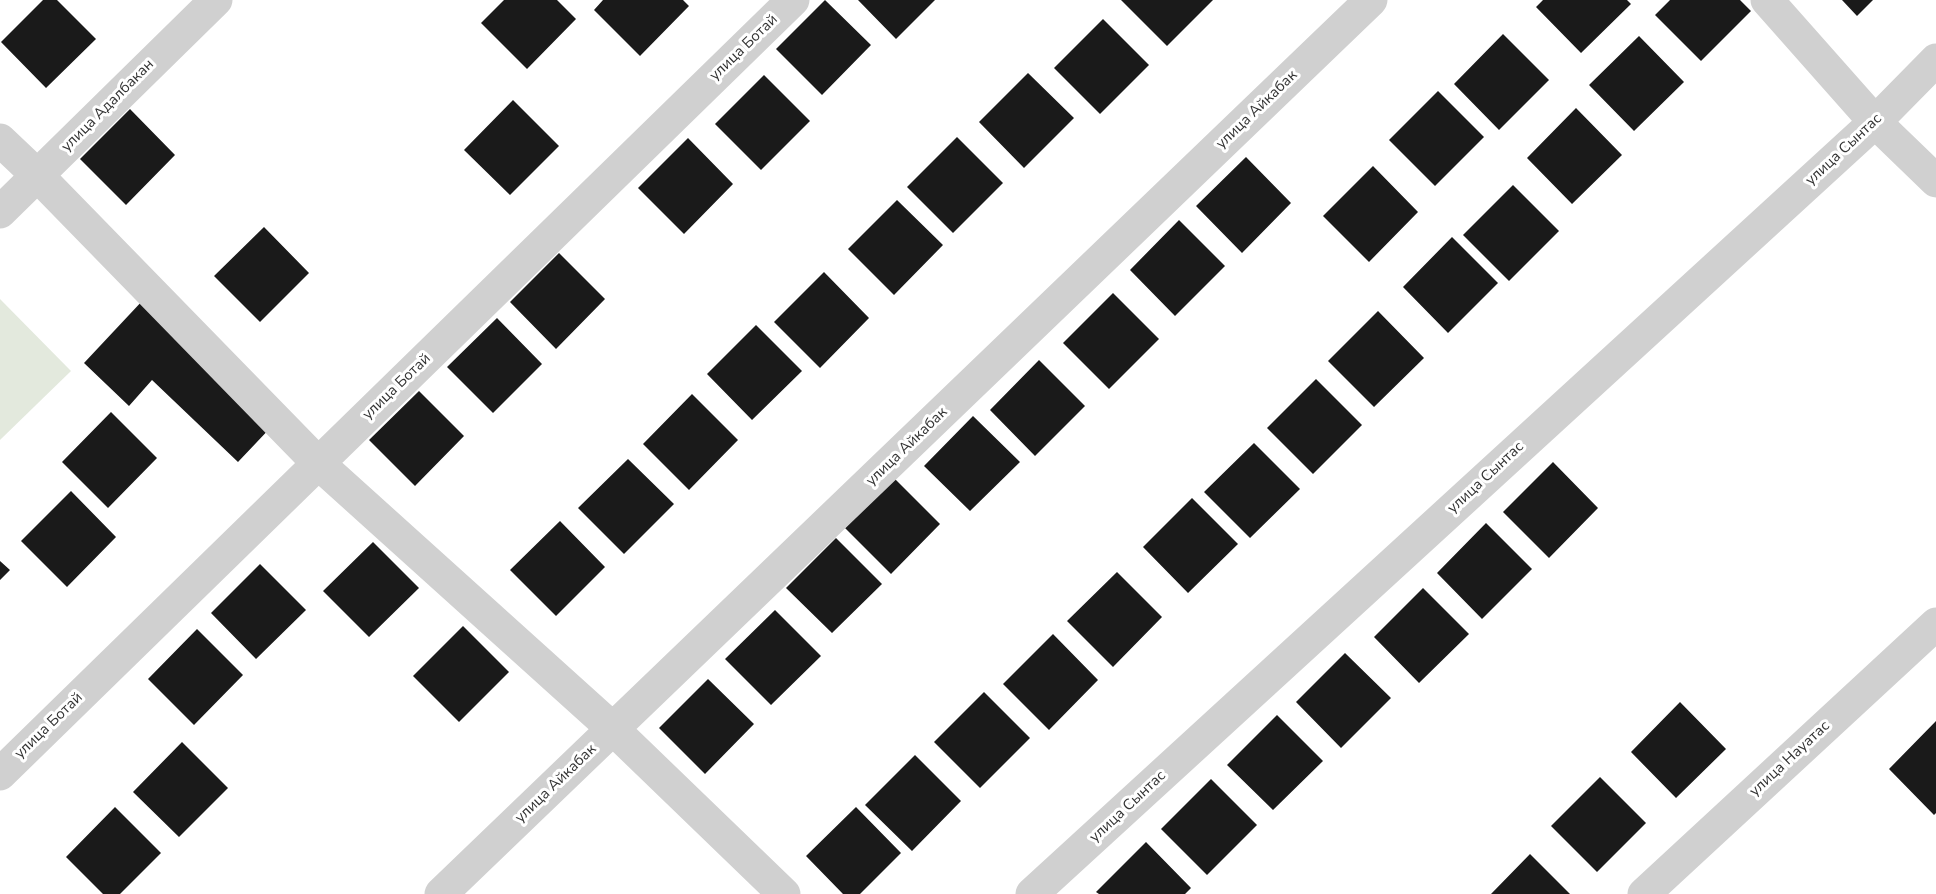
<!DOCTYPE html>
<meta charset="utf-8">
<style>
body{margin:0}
canvas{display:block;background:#fff}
</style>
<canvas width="1936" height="894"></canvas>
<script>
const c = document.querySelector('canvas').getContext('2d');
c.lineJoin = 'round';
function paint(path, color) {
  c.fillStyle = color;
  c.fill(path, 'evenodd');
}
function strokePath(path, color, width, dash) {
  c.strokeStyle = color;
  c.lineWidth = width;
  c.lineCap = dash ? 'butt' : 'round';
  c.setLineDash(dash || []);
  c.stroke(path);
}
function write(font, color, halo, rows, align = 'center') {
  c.font = font + ' "Nunito Sans",sans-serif';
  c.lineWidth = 6;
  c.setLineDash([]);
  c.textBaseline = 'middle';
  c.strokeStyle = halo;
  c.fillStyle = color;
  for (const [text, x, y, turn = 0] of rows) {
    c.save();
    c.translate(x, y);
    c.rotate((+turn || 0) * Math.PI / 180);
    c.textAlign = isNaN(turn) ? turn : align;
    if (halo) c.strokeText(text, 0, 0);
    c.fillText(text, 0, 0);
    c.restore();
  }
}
paint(new Path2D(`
 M0,299L71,371L0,440Z`), '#e3e9dd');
paint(new Path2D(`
 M43,0H57L96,39L46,88L1,42Z
 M504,0H557L576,19L527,69L481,23Z
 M603,0H683L689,6L640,56L594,10Z
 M825,0L871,45L822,95L776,49Z
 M858,0H935L896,39Z
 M1121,0H1213L1167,46Z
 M1543,0H1627L1631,4L1581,53L1536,7Z
 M1670,0H1740L1751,11L1701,61L1655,15Z
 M1842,0H1873L1857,16Z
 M1103,19L1149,65L1100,114L1054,68Z
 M1503,34L1549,80L1499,130L1454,84Z
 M1639,36L1684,82L1634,131L1589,85Z
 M1028,73L1074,118L1024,168L979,122Z
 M764,75L810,121L761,170L715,124Z
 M1438,91L1484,137L1435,186L1389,140Z
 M513,100L559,146L510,195L464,150Z
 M1576,108L1622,155L1572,204L1527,158Z
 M130,109L175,155L126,205L80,159Z
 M957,137L1003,183L953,233L907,187Z
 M688,138L733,184L684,234L638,188Z
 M1246,157L1291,203L1242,253L1196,206Z
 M1373,166L1418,212L1369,262L1323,216Z
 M1513,185L1559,231L1509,281L1463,235Z
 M897,200L943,245L894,295L848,249Z
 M1179,220L1225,266L1175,316L1130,270Z
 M264,227L309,273L260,322L214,276Z
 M1452,237L1498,283L1448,333L1403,287Z
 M559,253L605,299L556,349L510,302Z
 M824,272L869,318L820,368L774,322Z
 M1113,293L1159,339L1109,389L1063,343Z
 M144,299L274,424L238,462L152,380L129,406L84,363Z
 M1378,311L1424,358L1374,407L1328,361Z
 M497,318L542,364L493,413L447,367Z
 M756,325L802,371L752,420L707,374Z
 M1039,360L1085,406L1035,456L990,410Z
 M1316,379L1362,425L1313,474L1267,428Z
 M419,391L464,436L415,486L369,440Z
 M692,394L738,440L689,490L643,444Z
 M111,412L157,458L108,508L62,462Z
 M973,416L1020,462L970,511L924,466Z
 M1254,443L1300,489L1250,538L1204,492Z
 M628,459L674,504L624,554L578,508Z
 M1553,462L1598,508L1549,558L1503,512Z
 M894,478L940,524L891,574L845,528Z
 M71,491L116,537L67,587L21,541Z
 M1192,498L1238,544L1188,593L1143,547Z
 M560,521L605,567L556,616L510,570Z
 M1486,523L1532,569L1482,619L1437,573Z
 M836,538L882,584L832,633L786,588Z
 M373,542L419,588L369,637L323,591Z
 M0,561L10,570L0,580Z
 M260,564L306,610L256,659L211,613Z
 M1117,572L1162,617L1113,667L1067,621Z
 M1423,588L1469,634L1419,683L1374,637Z
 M775,610L821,656L771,705L725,659Z
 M463,626L509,672L459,722L413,676Z
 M197,629L243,675L194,725L148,679Z
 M1053,634L1098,680L1049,730L1003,684Z
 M1345,653L1391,698L1341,748L1296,702Z
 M708,679L754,724L705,774L659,728Z
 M984,692L1030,738L980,788L934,742Z
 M1680,702L1726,749L1676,798L1631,752Z
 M1277,715L1323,761L1273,810L1227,765Z
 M1936,721V813L1934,815L1889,769Z
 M182,742L228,788L179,837L133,792Z
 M915,755L961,801L912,851L865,805Z
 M1600,777L1646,823L1597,872L1551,826Z
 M1211,779L1257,825L1207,875L1161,829Z
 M115,807L161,853L120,894H103L66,857Z
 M856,807L901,853L860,894H843L806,856Z
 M1146,842L1191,888L1185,894H1099L1096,892Z
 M1530,854L1570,894H1491Z`), '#1a1a1a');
strokePath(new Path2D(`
 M1767,0L1875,122L1936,181
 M0,140L38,176L318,463L613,729L784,894
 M0,212L216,0
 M0,774L793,0
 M441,894L1371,0
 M1032,894L1875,122L1936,60
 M1644,894L1936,624`), '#d0d0d0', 33);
write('15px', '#333', '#fff', [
 ["улица Ботай",744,48,-44],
 ["улица Адалбакан",108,106,-45],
 ["улица Айкабак",1257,110,-44],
 ["улица Сынтас",1844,150,-43],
 ["улица Ботай",397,387,-44],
 ["улица Айкабак",907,447,-44],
 ["улица Сынтас",1486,478,-43],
 ["улица Ботай",49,726,-44],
 ["улица Науатас",1790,759,-43],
 ["улица Айкабак",556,784,-44],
 ["улица Сынтас",1128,807,-43]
]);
</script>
